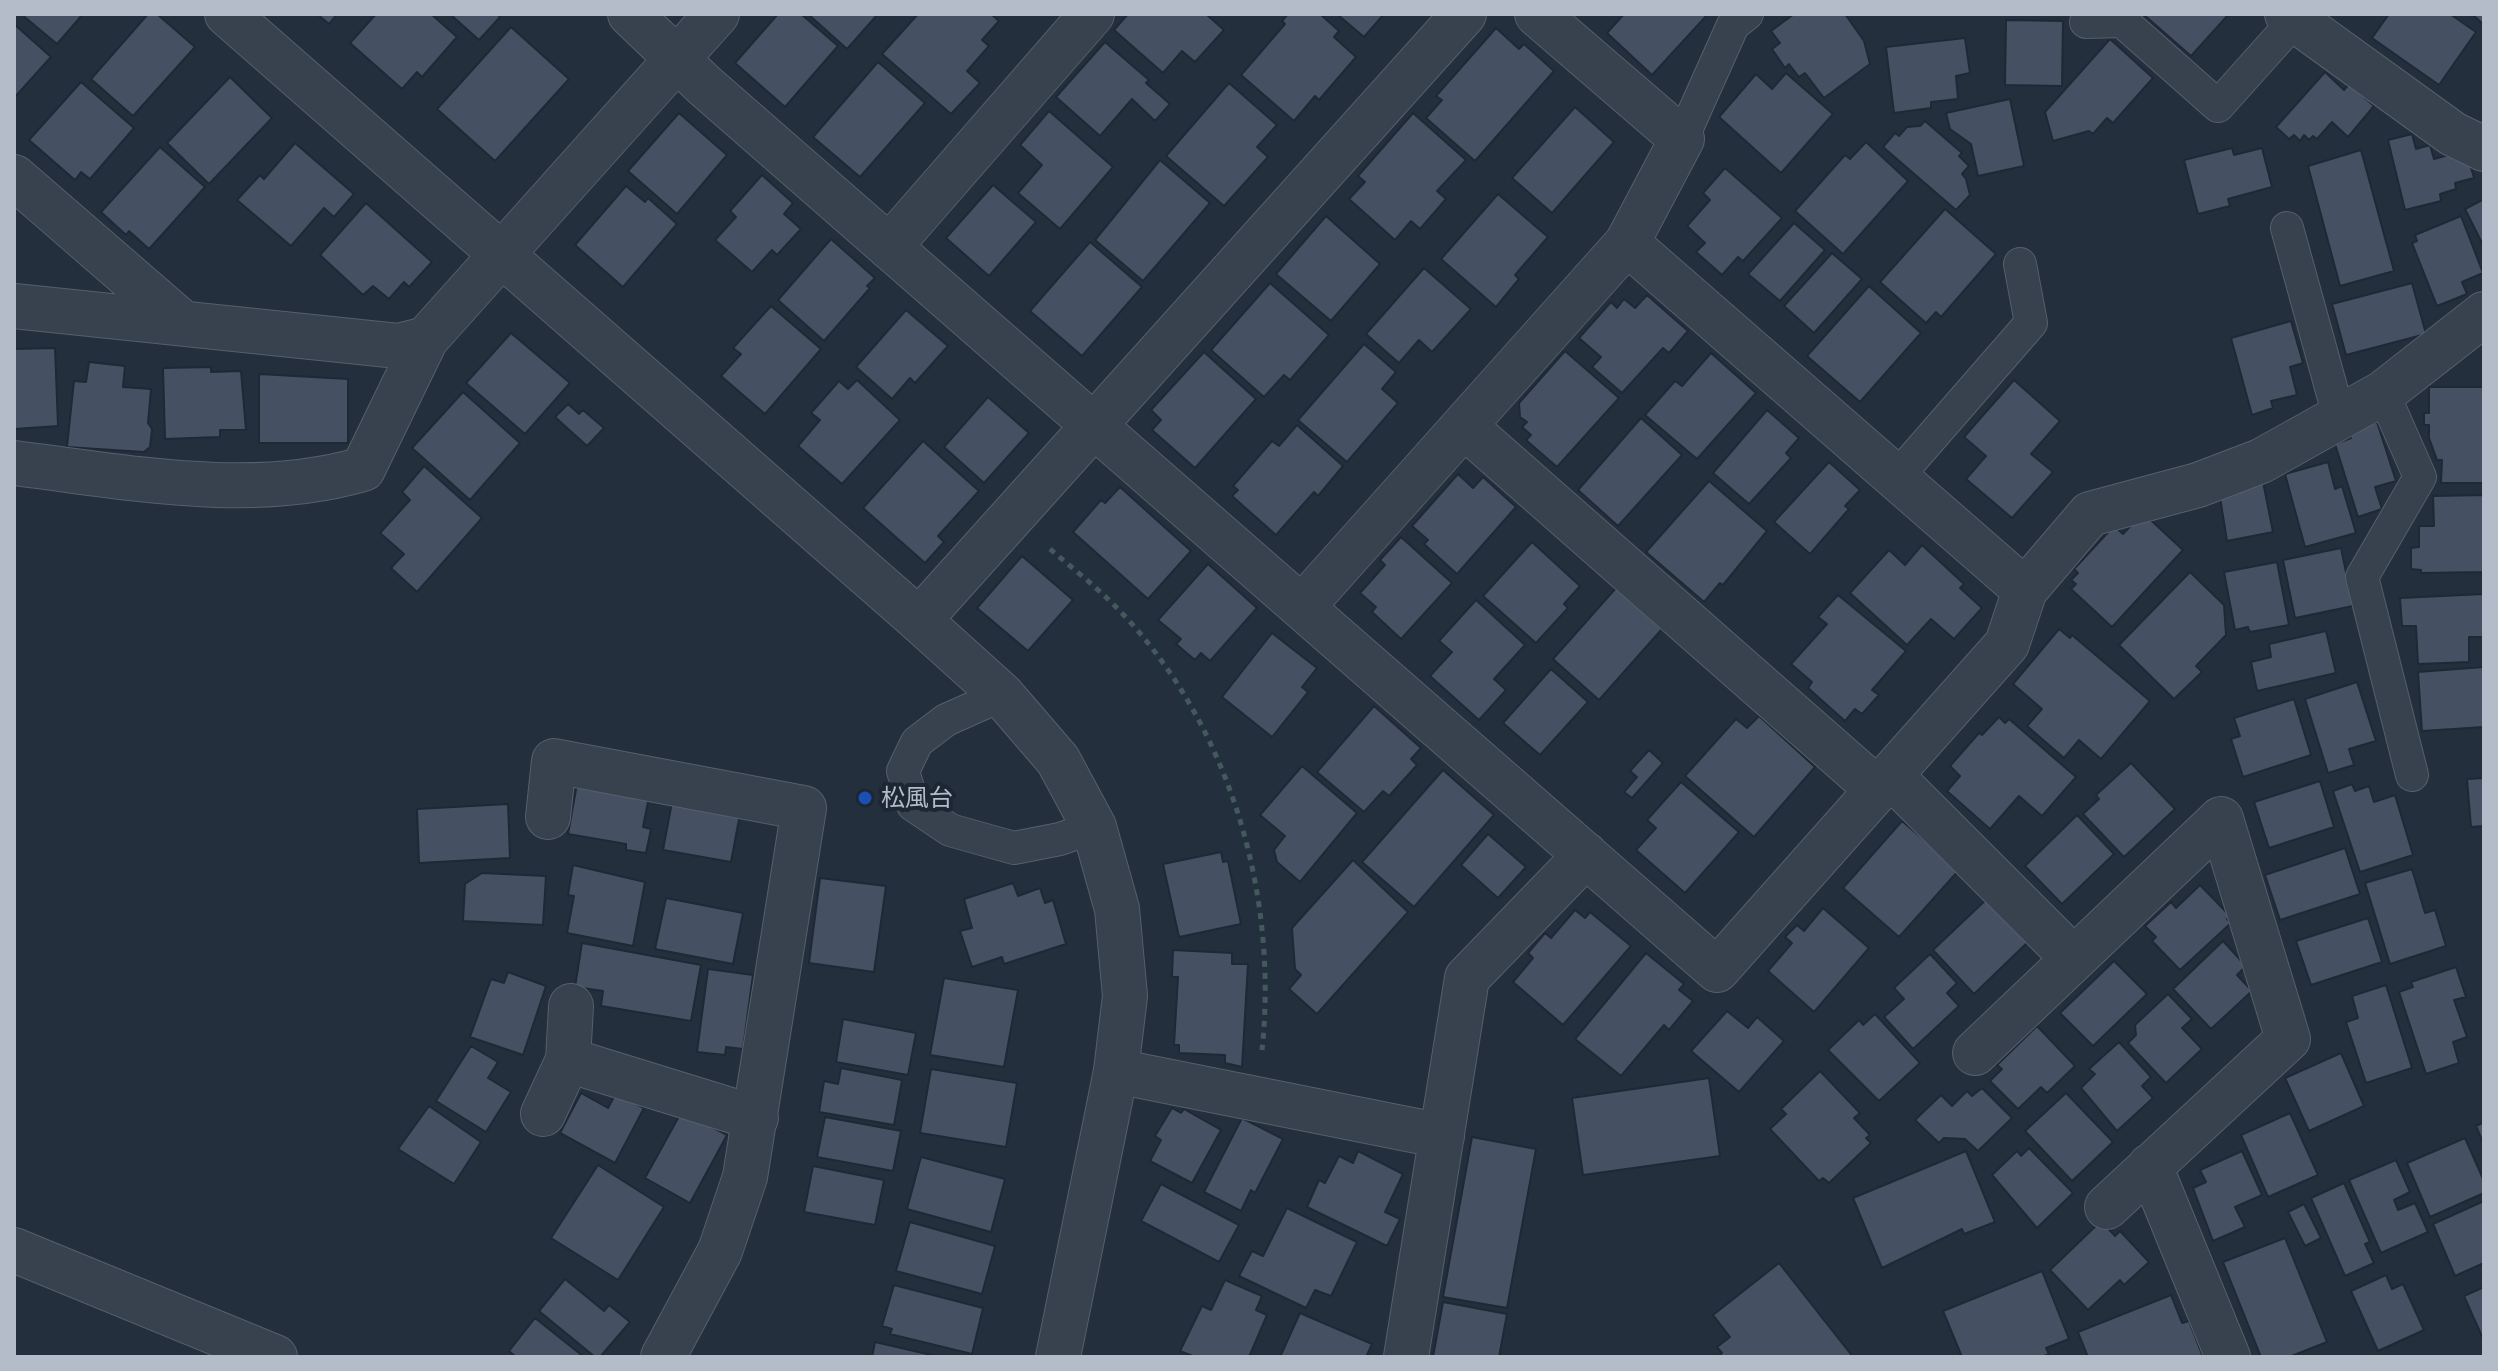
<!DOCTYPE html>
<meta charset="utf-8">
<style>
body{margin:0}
#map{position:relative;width:2498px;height:1371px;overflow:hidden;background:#242f3e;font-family:Lato,sans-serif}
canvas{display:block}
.frame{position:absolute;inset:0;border:16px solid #b4bcc9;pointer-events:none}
</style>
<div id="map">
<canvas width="2498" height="1371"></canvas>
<div class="frame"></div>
</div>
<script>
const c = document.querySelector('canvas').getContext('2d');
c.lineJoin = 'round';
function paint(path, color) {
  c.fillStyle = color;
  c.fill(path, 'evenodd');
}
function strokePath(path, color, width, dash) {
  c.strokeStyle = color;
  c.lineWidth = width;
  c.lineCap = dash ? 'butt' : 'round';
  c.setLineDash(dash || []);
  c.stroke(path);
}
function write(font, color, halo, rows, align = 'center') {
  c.font = font + ' Lato,"Noto Sans JP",sans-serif';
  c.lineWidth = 8;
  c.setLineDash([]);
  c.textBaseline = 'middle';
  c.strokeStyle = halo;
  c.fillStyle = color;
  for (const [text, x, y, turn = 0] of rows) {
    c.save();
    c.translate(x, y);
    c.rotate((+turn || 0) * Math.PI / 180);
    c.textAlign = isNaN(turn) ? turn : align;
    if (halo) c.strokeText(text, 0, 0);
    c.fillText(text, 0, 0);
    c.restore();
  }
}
const building = new Path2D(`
 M21,14H83L57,44Z
 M148,14H157L195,47L133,116L91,79Z
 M317,14H337L329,24Z
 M376,14H431L457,37L422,77L417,72L402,89L350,43Z
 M450,14H497L500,17L479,40Z
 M778,14H801L838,46L785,107L735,63Z
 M808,14H878L847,49Z
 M918,14H991L999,21L982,40L989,46L967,71L980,83L951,114L882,54Z
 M1128,14H1206L1224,30L1195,62L1182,51L1163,73L1114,30Z
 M1288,14H1320L1339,31L1334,37L1356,57L1319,100L1315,96L1294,121L1241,75L1285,24L1282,21Z
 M1337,14H1384L1364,37Z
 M1624,14H1708L1652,75L1607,33Z
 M1794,14H1845L1864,41L1870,64L1824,98L1805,73L1799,77L1789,64L1785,68L1772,49L1780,43L1771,31Z
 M2143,14H2229L2191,56Z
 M2389,14H2450L2476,32L2439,85L2372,38Z
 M2472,14H2484V25Z
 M2006,20L2063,21L2062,86L2005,85Z
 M14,24L51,57L14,98Z
 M511,27L569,79L495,161L437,109Z
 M1496,28L1519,49L1524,44L1554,71L1475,161L1426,118L1442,100L1436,96Z
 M1965,38L1970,73L1956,76L1958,99L1931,102V108L1894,113L1886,47Z
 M2110,39L2153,78L2113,123L2107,118L2093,134L2089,131L2053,141L2045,112Z
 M1105,42L1149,80L1146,83L1170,104L1155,121L1132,99L1100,136L1056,97Z
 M878,62L925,103L860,177L813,137Z
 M2325,72L2344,90L2349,84L2374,106L2348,137L2332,122L2317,139L2313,136L2309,140L2304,135L2300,141L2294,135L2289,139L2276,127Z
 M1786,73L1833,114L1781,173L1719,117L1756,74L1772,89Z
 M230,77L272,118L209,184L167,143Z
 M81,82L134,128L90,179L81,172L75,180L29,140Z
 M1229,83L1277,125L1257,147L1268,157L1224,206L1166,156Z
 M2010,99L2024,166L1978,176L1971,144L1950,129L1946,113Z
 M1575,107L1614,142L1552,213L1512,178Z
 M1049,111L1113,167L1060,229L1018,193L1042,165L1020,145Z
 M679,113L727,155L677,214L628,171Z
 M1413,113L1466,160L1437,191L1446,199L1420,229L1411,221L1395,240L1349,199L1365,182L1358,176Z
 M1925,121L1962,153L1959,156L1969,166L1962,174L1966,179L1970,195L1956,210L1883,147L1895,133L1899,136L1907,127L1920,126Z
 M2412,134L2416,149L2430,145L2434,159L2456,153L2468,157L2474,178L2455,183L2456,189L2440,194L2441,201L2405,210L2388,140Z
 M1866,142L1908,181L1843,254L1795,211L1845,155L1850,159Z
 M295,143L354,194L334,217L324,208L291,246L237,200L260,175L264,179Z
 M160,147L205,187L149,249L129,231L126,235L101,212Z
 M2232,148L2234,155L2262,148L2272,187L2228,199L2230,206L2198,214L2184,160Z
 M2361,150L2394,271L2340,286L2308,166Z
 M1160,160L1210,203L1143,281L1095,240Z
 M1725,168L1782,218L1743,261L1738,257L1722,275L1696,252L1705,243L1687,226L1710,200L1703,193Z
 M762,175L793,203L784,214L801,229L777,255L772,250L752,272L715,240L736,217L730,211Z
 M993,185L1036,222L989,276L946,238Z
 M626,186L645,202L648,198L677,224L623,287L575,245Z
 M1498,194L1548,237L1515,275L1519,279L1496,307L1441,259Z
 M2484,199V247L2465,209Z
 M366,203L432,262L409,287L404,282L389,299L373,286L363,295L320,255Z
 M1945,209L1996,254L1941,317L1936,312L1926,323L1880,282Z
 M1326,216L1380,264L1331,321L1276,274Z
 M2461,216L2483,273L2462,282L2467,294L2437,306L2412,243L2417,241L2415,235Z
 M1794,223L1825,250L1780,301L1748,274Z
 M831,239L875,278L867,286L870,288L824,341L778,300Z
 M1090,242L1142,287L1082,356L1030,311Z
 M1832,253L1862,279L1814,333L1784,306Z
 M1424,268L1471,309L1432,352L1419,340L1399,363L1366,334Z
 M1270,283L1329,335L1290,380L1284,375L1264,397L1211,350Z
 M2412,283L2426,334L2346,355L2332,304Z
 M1869,286L1921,333L1860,402L1807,356Z
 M1647,295L1688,331L1669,353L1663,348L1622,393L1592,367L1601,357L1579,338L1611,302L1617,308L1624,299L1635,308Z
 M771,306L821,349L765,414L721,376L741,354L733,348Z
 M906,310L948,346L915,383L910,378L892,399L856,367Z
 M2291,321L2303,363L2290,367L2297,395L2271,401L2273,408L2252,415L2231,338Z
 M511,333L570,383L525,434L466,383Z
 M1364,344L1396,372L1382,389L1398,403L1347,462L1298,420Z
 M55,348L58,426L14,429V349Z
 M1565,351L1619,398L1557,467L1526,440L1531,435L1522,427L1527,422L1520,417L1519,403Z
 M1204,352L1256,399L1195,468L1152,430L1161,420L1151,410Z
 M1711,353L1756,393L1697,459L1645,415L1675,381L1682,386Z
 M89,362L125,366L123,387L151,389L148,423L152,429L150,447L144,452L67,447L74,381L86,382Z
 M211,367V372L241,371L246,430H220V437L165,439L163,368Z
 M259,374L348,379V443H259Z
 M857,380L900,420L842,484L798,446L820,420L811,413L839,381L848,389Z
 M2014,380L2060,421L2031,454L2053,472L2012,518L1966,479L1986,456L1964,437Z
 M2429,387H2484V483H2441L2442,460H2437L2429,438V425H2424V413H2429Z
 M463,392L520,443L470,500L412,448Z
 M988,397L1029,433L984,483L944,447Z
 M568,404L579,414L583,410L604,428L587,446L555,417Z
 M1767,410L1799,438L1786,453L1791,458L1749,504L1713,473Z
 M1641,418L1682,455L1618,526L1578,490Z
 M2377,422L2396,481L2375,487L2382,509L2358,517L2335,444L2351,438L2348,431Z
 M1297,425L1343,466L1318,496L1314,492L1276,535L1232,496L1238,490L1233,486L1272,441L1279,446Z
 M923,441L979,491L938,536L944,542L925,563L863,508Z
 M1829,462L1860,490L1845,506L1849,509L1810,554L1774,522Z
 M2328,462L2335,489L2342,486L2356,533L2305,547L2285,474Z
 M424,466L482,518L417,592L391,568L404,554L380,533L410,500L402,492Z
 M1458,474L1473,488L1483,477L1516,507L1457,574L1424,544L1428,540L1412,526Z
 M1709,481L1767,531L1723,585L1720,583L1704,602L1646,552Z
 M2263,482L2273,532L2227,541L2219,491Z
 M1120,487L1191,551L1148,599L1073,532L1101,500L1105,503Z
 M2484,495V572L2421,573V570L2411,569V548L2419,547V526H2434L2433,496Z
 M2143,513L2183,550L2112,627L2071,589L2076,584L2071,580L2078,573L2074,569L2114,526L2123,534Z
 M1401,537L1452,583L1401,639L1372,612L1376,607L1360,593L1385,565L1380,560Z
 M1532,542L1580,586L1564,604L1568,608L1536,643L1483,596Z
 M1922,545L1964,584L1960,588L1982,608L1954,639L1931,619L1907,645L1850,593L1889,550L1905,565Z
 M2341,548L2353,606L2295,618L2283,560Z
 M1022,556L1073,600L1028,651L977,608Z
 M2277,562L2289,625L2250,632L2248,627L2235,630L2224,572Z
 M1208,564L1257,608L1210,661L1201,653L1195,660L1176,644L1181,639L1158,620Z
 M2190,572L2224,605L2226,635L2196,666L2202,672L2174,699L2119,645Z
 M1616,588L1662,629L1599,700L1553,659Z
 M2484,594V637H2469V662L2418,664L2416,626H2402L2400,598Z
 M1838,595L1906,651L1872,690L1879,695L1862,714L1855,709L1845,721L1808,688L1812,682L1791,664L1827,624L1818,617Z
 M1476,600L1525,645L1494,679L1506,690L1479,720L1430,676L1452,652L1439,641Z
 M2059,629L2070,638L2072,635L2150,701L2101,759L2079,740L2064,758L2027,726L2042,709L2013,684Z
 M2326,631L2336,673L2257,691L2251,662L2271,657L2269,644Z
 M1272,633L1317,668L1302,687L1308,692L1272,737L1222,697Z
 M2484,667V727L2422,731L2418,672Z
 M1551,669L1588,702L1540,755L1503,723Z
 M2357,682L2376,741L2349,749L2354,765L2328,773L2305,699Z
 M2294,699L2311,755L2243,777L2231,739L2240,736L2234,718Z
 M1374,706L1421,748L1411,759L1417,765L1389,796L1383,791L1364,812L1317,772Z
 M1759,716L1815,767L1754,837L1685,776L1736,719L1747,728Z
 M1999,717L2005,723L2009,719L2076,777L2042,816L2019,796L1990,829L1947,791L1960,776L1950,766L1979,733L1982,735Z
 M1649,750L1663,763L1632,798L1624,792L1637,777L1630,771Z
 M2131,763L2175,809L2124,857L2083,814L2099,799L2096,795Z
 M1302,766L1357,813L1300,882L1277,862L1274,850L1285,836L1260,815Z
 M1443,770L1494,815L1414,907L1362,862Z
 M2484,778V826L2471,827L2467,779Z
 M2320,781L2334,827L2269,848L2254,802Z
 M1681,782L1739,832L1685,893L1636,850L1656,828L1647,820Z
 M577,784L649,797L643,827L651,829L646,853L626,850V844L568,834Z
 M2352,784L2355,791L2369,786L2374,802L2395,795L2413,855L2360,872L2333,791Z
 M672,802L740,814L731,862L663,850Z
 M508,804L510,858L419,863L417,809Z
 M2077,815L2114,854L2062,904L2025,866Z
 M1902,821L1959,870L1899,937L1843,888Z
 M1488,834L1526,867L1498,898L1461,865Z
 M2345,848L2360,894L2280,920L2265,875Z
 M1221,852L1223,862L1228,861L1241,924L1179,937L1163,864Z
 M1353,860L1408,912L1317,1014L1289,989L1301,975L1295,969L1292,928Z
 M573,865L645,882L633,946L567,933L574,896L568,895Z
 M2412,869L2425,913L2435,910L2446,946L2390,964L2365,883Z
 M482,873L546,876L543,925L463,921L465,884Z
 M820,878L886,886L874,972L809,963Z
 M1013,883L1018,896L1040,888L1045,903L1053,900L1066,944L1004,964L1002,957L972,967L960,931L972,928L964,899Z
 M2200,885L2230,916L2227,919L2231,923L2180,970L2152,941L2156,937L2145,926L2171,902L2176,908Z
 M1990,896L2031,939L1974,994L1933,950Z
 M666,898L743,913L733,964L655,949Z
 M1823,908L1869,948L1814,1012L1768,971L1792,943L1785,937L1797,925L1804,931Z
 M1575,910L1585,918L1590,912L1631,946L1563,1025L1513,982L1533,958L1528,953L1545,933L1551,938Z
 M2368,918L2382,962L2311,985L2296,941Z
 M2223,941L2246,966L2237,975L2252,991L2211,1029L2173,989Z
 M582,943L701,965L691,1021L601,1006L603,991L575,987Z
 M1173,950L1232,953V964H1248L1242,1067L1225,1063V1055L1179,1053V1045H1174L1178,977H1172Z
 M1646,953L1684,984L1679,990L1693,1001L1669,1030L1664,1025L1621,1076L1575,1039Z
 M1930,954L1957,983L1947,993L1959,1006L1913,1049L1884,1017L1904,999L1894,988Z
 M2114,961L2147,994L2093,1046L2060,1013Z
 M2456,967L2466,997L2454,1000L2467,1037L2453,1042L2459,1063L2426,1074L2399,992L2413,987L2411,982Z
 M708,969L753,975L743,1049L726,1047L725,1055L697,1052Z
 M508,972L546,986L523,1055L470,1037L491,979L504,983Z
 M944,978L1018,990L1004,1067L930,1055Z
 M2386,985L2412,1068L2366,1083L2346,1022L2358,1018L2352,996Z
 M2168,994L2192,1019L2182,1028L2202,1049L2166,1083L2128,1043L2136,1035L2135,1025Z
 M1727,1011L1748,1028L1757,1017L1784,1041L1739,1092L1691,1051Z
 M1875,1014L1920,1063L1879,1101L1828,1050L1859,1020L1863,1025Z
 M843,1019L916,1033L908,1075L836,1062Z
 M2037,1026L2075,1066L2047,1093L2041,1087L2018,1109L1990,1081L2002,1069L1997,1065Z
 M2119,1042L2151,1077L2142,1086L2153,1098L2117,1131L2081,1088L2095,1074L2089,1069Z
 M471,1046L498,1062L488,1078L511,1092L486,1132L436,1101Z
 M2341,1053L2364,1106L2309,1131L2285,1078Z
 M841,1068L902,1080L894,1125L819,1112L824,1081L838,1084Z
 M931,1069L1017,1083L1006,1147L920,1133Z
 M1820,1071L1860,1113L1854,1118L1870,1135L1866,1138L1871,1143L1829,1183L1823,1178L1819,1181L1770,1129L1786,1114L1781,1109Z
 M1709,1078L1720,1156L1583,1175L1572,1098Z
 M1982,1088L2012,1118L1978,1151L1965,1139L1944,1138L1939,1143L1915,1120L1941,1095L1952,1106L1967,1091L1972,1096Z
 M581,1093L608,1108L616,1093L644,1108L615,1163L560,1133Z
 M2066,1093L2113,1142L2072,1181L2025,1131Z
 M429,1106L481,1142L454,1184L398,1149Z
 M1172,1108L1181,1113L1184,1109L1221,1130L1192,1183L1150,1161L1161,1140L1155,1136Z
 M682,1111L727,1135L690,1203L645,1178Z
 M2290,1113L2318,1175L2268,1197L2241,1135Z
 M825,1117L901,1131L893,1171L817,1157Z
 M1242,1118L1283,1139L1255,1193L1251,1190L1241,1211L1204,1192Z
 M2484,1122V1145L2476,1126Z
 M1472,1137L1536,1149L1507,1308L1443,1297Z
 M2465,1138L2484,1181V1193L2430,1217L2407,1163Z
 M2029,1148L2073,1193L2037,1228L1992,1175L2017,1151L2021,1156Z
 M1358,1151L1403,1174L1385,1212L1400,1219L1387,1246L1307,1207L1319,1180L1325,1183L1339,1156L1353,1163Z
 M1966,1151L1995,1222L1964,1234L1962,1229L1882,1268L1853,1198Z
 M2242,1151L2262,1195L2235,1207L2245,1227L2213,1241L2193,1188L2206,1182L2200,1170Z
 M921,1157L1005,1179L991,1232L907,1209Z
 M2396,1160L2410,1192L2394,1200L2398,1210L2415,1203L2428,1232L2381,1253L2349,1180Z
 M598,1165L664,1207L618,1280L551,1238Z
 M813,1166L884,1180L875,1225L804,1212Z
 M2344,1183L2370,1242L2365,1244L2374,1263L2345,1276L2311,1198Z
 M1161,1184L1239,1225L1219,1262L1141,1221Z
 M2484,1201V1263L2455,1276L2433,1224Z
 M2304,1204L2321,1238L2305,1246L2288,1212Z
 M1287,1208L1357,1242L1331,1296L1315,1290L1306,1308L1239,1276L1252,1251L1263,1256Z
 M2101,1221L2115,1236L2120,1231L2149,1262L2124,1285L2120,1280L2088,1310L2050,1270Z
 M910,1222L995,1246L982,1294L896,1271Z
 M2285,1238L2327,1342L2289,1357H2261L2223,1262Z
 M1779,1263L1853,1357H1717L1722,1353L1717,1347L1730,1337L1713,1315Z
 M2042,1271L2069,1339L2046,1348L2049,1354L2042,1357H1962L1943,1311Z
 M2386,1275L2392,1289L2403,1284L2424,1330L2378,1351L2351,1291Z
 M565,1279L604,1311L609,1305L630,1322L600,1357H595L539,1311Z
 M1225,1280L1262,1296L1256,1310L1267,1315L1249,1357H1195L1180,1351L1202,1306L1211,1310Z
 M894,1285L983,1308L972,1354L890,1334L892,1329L882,1326Z
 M2484,1287V1341L2464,1296Z
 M2171,1295L2182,1323L2189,1321L2203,1357H2088L2078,1332Z
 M1443,1302L1507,1314L1499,1357H1433Z
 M1300,1313L1372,1344L1366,1357H1280Z
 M535,1318L584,1357H516L509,1351Z
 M875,1342L940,1357H872Z`);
paint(building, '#455162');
strokePath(building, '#1f2835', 2);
const service = new Path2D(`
 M2086,22L2122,21L2218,106L2295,20
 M1682,139L1733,25L1747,14
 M2287,228L2340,420
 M2383,393L2420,477L2362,577L2412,775
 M1896,478L2031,323L2020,264
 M1002,695L946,720L917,742L903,771L913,805L950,830L1014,848L1060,839L1094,827`);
const minor = new Path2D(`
 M630,14L704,85L1717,970L2007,644L2025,590L2090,514L2198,485L2261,461L2383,393L2484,314
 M2287,14L2453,134L2484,149
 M14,177L179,320
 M1627,243L2025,590
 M889,247L1092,14
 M14,306L398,346L426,339
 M1464,426L1878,790
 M14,463C128,477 251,502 363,469L426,339L717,14
 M1302,607L1627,243L1682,139L1537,14
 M919,620L1464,14
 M1890,775L2074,959
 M548,817L554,761L804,808L745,1177L720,1251L663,1357
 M1975,1053L2221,819L2288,1039L2107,1207
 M568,1060L756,1118
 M1116,1071L1442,1136
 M543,1114L568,1060L571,1006
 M2150,1166L2228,1357
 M1406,1357L1467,978L1586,855`);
const tertiary = new Path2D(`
 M227,14L919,620L1002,695L1058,760L1094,827L1117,909L1125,996L1116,1071L1058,1357
 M14,1250L275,1357`);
strokePath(service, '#565f6c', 34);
strokePath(minor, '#565f6c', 46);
strokePath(tertiary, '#565f6c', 46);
strokePath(new Path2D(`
 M1050,549C1071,567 1094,585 1114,605C1228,719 1279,892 1262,1050`), '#44595c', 5, [6, 6]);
strokePath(service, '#38414e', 32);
strokePath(minor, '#38414e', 44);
strokePath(tertiary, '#38414e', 44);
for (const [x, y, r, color] of [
 [865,798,8,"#1a4fb4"]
]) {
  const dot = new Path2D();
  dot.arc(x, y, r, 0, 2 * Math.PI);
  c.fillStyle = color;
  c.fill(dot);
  strokePath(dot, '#1d2633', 3);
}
write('24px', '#b4bcc9', '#1d2633', [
 ["松風台",881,798]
], 'left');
</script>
